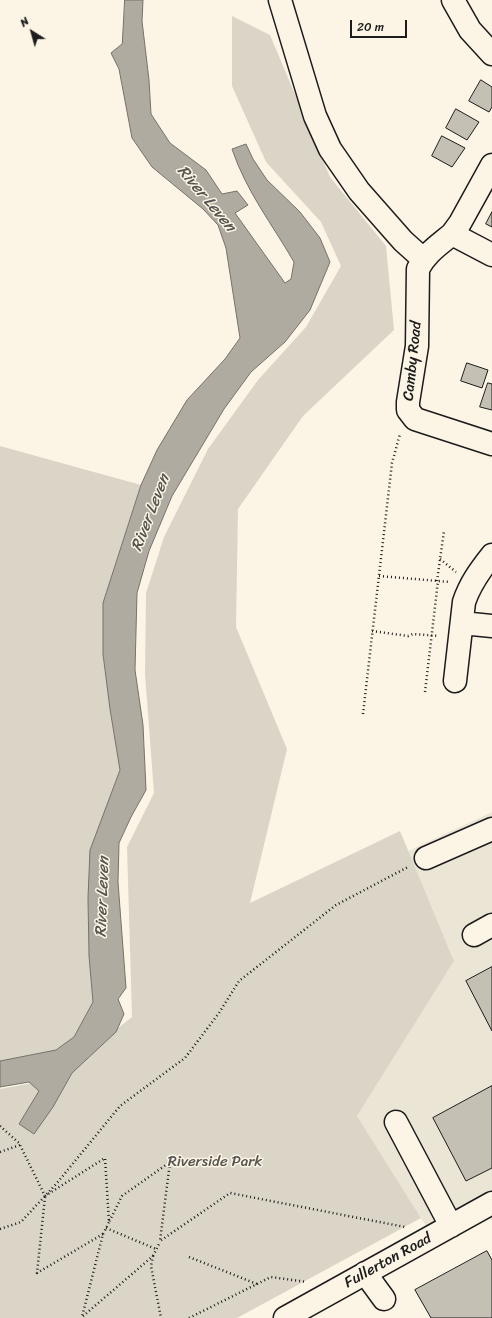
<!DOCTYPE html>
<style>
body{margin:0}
#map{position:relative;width:492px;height:1318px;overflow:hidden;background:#fcf5e5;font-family:Sriracha,sans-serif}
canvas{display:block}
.north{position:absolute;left:12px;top:12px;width:40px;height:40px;-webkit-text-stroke:3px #fcf5e5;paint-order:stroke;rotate:323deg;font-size:11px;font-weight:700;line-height:16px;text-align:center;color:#1c1c1c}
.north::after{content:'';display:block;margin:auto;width:14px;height:18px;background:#1c1c1c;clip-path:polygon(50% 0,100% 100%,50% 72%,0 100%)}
.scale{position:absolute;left:350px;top:20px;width:57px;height:18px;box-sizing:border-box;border:2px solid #1c1c1c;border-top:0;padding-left:5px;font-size:12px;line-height:14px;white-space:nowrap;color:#1c1c1c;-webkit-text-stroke:3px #fcf5e5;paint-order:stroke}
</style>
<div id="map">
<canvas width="492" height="1318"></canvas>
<div class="north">N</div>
<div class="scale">20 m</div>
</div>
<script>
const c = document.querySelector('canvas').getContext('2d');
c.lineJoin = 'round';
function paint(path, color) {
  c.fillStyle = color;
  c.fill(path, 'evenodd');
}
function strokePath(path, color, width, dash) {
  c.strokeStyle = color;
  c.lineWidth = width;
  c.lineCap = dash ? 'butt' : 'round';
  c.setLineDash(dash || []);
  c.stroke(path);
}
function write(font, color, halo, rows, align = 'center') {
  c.font = font + ' Sriracha,sans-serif';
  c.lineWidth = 3;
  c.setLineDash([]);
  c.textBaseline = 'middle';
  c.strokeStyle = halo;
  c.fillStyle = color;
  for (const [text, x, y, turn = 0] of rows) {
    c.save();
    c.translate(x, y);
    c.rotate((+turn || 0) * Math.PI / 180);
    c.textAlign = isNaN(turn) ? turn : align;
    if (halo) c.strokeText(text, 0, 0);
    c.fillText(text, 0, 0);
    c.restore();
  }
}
paint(new Path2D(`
 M492,812V1221L480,1210L445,1215L426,1226L357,1116L454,961L408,851Z`), '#ebe5d6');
paint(new Path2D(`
 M232,16L270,35L330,177L386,246L394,330L303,416L238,509L236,627L287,749L250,903L400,831L454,961L357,1116L421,1218L237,1318H0V1089L54,1079L132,1017L127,847L154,793L145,674L146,593L164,537L208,449L258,380L306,327L341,266L321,222L266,162L232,86Z
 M0,446L141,485L103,603V654L110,709L120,770L108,802L88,898L89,956L93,1002L74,1037L56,1050L0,1061Z`), '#dbd5c8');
const water = new Path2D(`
 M125,0H143L142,21L149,80L151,114L170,143L206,170L222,194L237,191L248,205L235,213L285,283L291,279L294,262C272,224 246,191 232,149L246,144L253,159L267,180L300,212L320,238L330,262L310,310L285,342L251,372L224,409L172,496L149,551L137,593L135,670L143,725L146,790L131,817L119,843L118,882L126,988L118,999L124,1014L116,1032L72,1073L53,1107L34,1134L19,1124L39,1091L29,1082L0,1087V1061L56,1050L74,1037L93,1002L89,956L88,898L90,850L120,770L110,709L103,654V603L141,485L157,450L187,400L225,359L240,338L226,248L218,225L203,209L152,167L132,138L119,69L111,53L122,44Z`);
paint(water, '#b0aba1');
strokePath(water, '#75726c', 1);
const building = new Path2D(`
 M481,80L492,87V107L489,112L469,101Z
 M456,109L479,122L467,140L446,128Z
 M442,136L465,148L452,167L432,156Z
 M492,212V227L486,224Z
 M467,363L488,370L482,388L461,381Z
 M488,383L492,384V410L480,407Z
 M492,967V1031L466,981Z
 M492,1086V1168L466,1181L433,1118Z
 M487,1251L492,1260V1318H431L415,1290Z`);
paint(building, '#c4c0b3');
strokePath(building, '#1c1c1c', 1);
const minor = new Path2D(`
 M280,0L315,116L330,149L359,191L403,241L423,259
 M453,0L470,30L492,54
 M492,165L460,223L452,234L492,255
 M452,234C439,245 426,253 418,269L417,346L408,402V410L415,419L492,444
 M462,623L492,626
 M455,681L464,602C470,584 480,570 492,555
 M426,858L492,829
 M474,935L492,925
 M396,1122L451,1226
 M365,1273L384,1299
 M285,1318L492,1203`);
strokePath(minor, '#1c1c1c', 25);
strokePath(new Path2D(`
 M440,559L456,572
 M379,576L450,582
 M437,581L444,531
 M372,631L408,636L413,634L439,636
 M425,692L438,581
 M363,714L392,463L400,434
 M0,1126L19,1143L45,1196
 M0,1152L20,1145
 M45,1196L105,1158L109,1222L122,1196L170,1162L160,1241L230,1193L405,1227
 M45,1197L37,1273L103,1234L82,1317L153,1256L151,1266L161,1318
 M106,1228L156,1249
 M0,1229L21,1222L57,1183L120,1106L185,1058L219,1013L239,981L336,905L408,867
 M103,1234L109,1222
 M153,1256L160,1242
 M189,1257L257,1284
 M189,1318L271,1277L307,1282`), '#1c1c1c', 2.5, [1, 3]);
strokePath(minor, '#fcf5e5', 22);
write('15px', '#1c1c1c', '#fcf5e5', [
 ["Camby Road",413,361,-84],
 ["Fullerton Road",388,1261,-29]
]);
write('15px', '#555450', '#fcf5e5', [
 ["Riverside Park",215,1162]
]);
write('italic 16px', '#575551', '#fcf5e5', [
 ["River Leven",206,199,50],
 ["River Leven",151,513,-69],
 ["River Leven",103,897,-88]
]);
</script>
